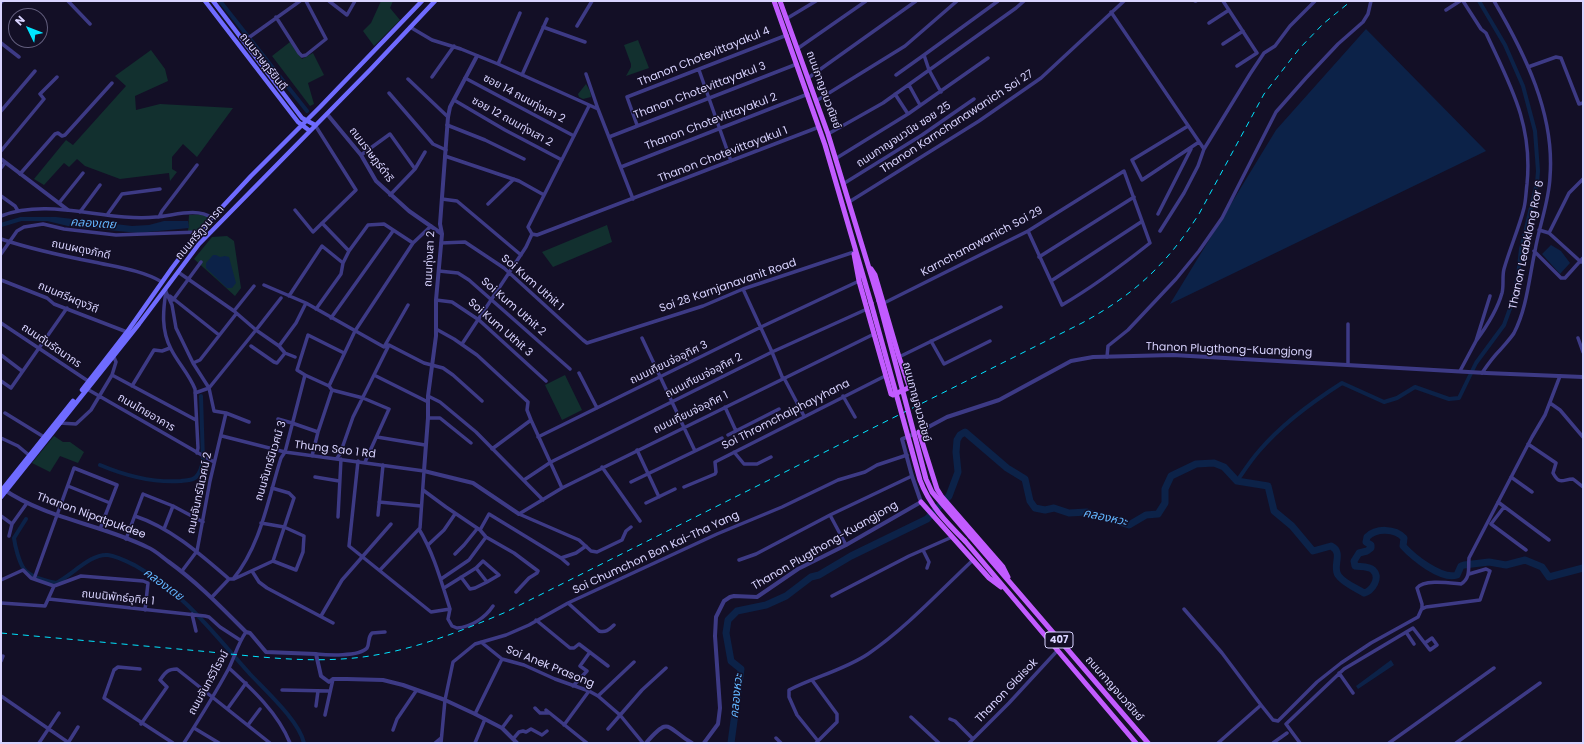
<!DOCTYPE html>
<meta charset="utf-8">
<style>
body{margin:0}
#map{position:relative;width:1584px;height:744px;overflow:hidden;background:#130f26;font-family:Poppins,sans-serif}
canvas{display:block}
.frame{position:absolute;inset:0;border:2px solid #d9d4ff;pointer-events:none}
.north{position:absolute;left:8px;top:8px;width:40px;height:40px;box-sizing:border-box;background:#130f26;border:1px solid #625e7d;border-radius:50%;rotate:313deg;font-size:11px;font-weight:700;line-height:16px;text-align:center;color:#d9d4ff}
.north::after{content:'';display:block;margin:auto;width:14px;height:18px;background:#00e5ff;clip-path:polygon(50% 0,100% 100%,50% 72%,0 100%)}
</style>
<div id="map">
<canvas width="1584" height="744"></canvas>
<div class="frame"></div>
<div class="north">N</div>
</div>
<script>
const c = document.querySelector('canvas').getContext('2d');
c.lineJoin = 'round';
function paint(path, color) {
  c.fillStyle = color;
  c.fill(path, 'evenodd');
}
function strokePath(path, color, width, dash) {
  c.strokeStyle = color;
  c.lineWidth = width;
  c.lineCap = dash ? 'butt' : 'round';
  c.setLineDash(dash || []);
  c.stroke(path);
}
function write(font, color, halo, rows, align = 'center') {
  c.font = font + ' Poppins,"Noto Sans Thai",sans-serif';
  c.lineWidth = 3;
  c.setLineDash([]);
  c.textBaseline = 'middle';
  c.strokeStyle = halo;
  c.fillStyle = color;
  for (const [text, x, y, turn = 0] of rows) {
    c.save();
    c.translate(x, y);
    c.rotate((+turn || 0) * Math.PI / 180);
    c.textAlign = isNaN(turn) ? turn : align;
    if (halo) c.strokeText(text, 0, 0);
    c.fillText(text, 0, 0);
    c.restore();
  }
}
paint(new Path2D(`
 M381,1H393L390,8L400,20L374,46L363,31L371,23Z
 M638,40L649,68L626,76L631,67V64L624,45Z
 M290,42L302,59L313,53L324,75L308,83L314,104L310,106L272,56Z
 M151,50L165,69L168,81L135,96L136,110L160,104L233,108L197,157L183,144L172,157V169L177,172L170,181L169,173L120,179L85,166L77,159L69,167L64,163L44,185L34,179L66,140L73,145L126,86L115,76Z
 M586,84L590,91L591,97L583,99L579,97L578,94Z
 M205,214L211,218L199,232L188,231L189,215Z
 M607,225L612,242L553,267L542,252Z
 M227,236L234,241L241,288L235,296L194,259L212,237Z
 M565,375L582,410L562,420L545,385Z
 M54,436L63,442H70L84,452L78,463L60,456L50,472L32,463Z`), '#12302f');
paint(new Path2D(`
 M1366,29L1486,151L1170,304L1276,130Z
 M43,217H56L132,226L149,225L164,221H188L189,228L138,233L68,226L43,220Z
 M1551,245L1561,251L1570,263L1560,274L1542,254Z
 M213,255H216L220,257L225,256L229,257L236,283L232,288H227L206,268V263Z
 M1391,660L1394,665L1358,689L1356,686Z`), '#0c2248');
strokePath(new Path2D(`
 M220,1L307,111
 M1,225L21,219H49
 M100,465C126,476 153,483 181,481C186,480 192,481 196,477C200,473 202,466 203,461L201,396
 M1237,481C1244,471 1251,460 1259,451C1282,424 1312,402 1342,383L1384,402L1397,398L1415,387L1449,399L1459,398L1476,363L1504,325L1512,303L1518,276L1521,249L1537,183L1538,171L1535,131L1523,86L1505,45L1479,1
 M26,519L14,538C15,546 19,562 24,569C30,577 46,581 56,583C71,576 91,553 108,555C117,556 128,562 136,566C184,593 214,634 250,674C266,691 299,721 304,743`), '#0c2248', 4);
strokePath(new Path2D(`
 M731,743L741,669L731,661L726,633L728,620L737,611L766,605L786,596L811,577L819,575L851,556L927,519L949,496L958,472L956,452L957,440L960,435L965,432L1007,468L1025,479L1030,501L1035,508L1045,510L1054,508L1069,513L1087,512L1129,525L1146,515L1158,514L1165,503V489L1171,476L1196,464L1214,463L1224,467L1237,481L1268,486L1274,511L1292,526L1313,551L1331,546C1344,552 1332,566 1338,575C1343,583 1356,588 1364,593C1372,591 1381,578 1373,570C1369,566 1360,567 1355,566L1354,561L1359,553L1367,551L1371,548V545L1366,542L1367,537C1376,528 1395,528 1404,538L1403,546C1413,557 1441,580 1457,575L1461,566L1464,565L1489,562L1506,565L1525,560L1542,567L1549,577L1583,568`), '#0c2248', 7);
strokePath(new Path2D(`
 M68,1L90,24
 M329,1L347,15L355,1
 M1195,1H1196
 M1223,1L1257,53L1237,66
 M1463,1L1481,29L1486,33C1510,85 1533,124 1527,184C1526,191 1526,200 1524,208C1519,228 1510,248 1504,269C1502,276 1504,285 1502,293C1497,311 1487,326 1476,341
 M1446,10L1460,1
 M1111,12L1204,149
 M276,17L299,53L302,56L306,55L326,39L306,1
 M786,19L816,1
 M1209,23L1229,10
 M577,26L592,1
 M410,27L432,40L461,49L498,64L598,109L633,199
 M543,27L585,42
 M244,41L300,1
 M1,43L19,57
 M1223,44L1243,31
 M797,49L866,1
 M498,64L520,13
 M1528,67L1556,57L1561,58L1579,104L1583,103
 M699,70L731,161
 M586,74L598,109
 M522,75L547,19
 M896,75L924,55
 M432,77L454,46
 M465,78L574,136
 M808,78L916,1
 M408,79L448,117
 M909,85L920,105
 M941,92L929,70L924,55L998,1
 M389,93L433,144L446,150
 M895,94L908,114
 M454,100L505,130L562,160
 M816,101L905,46L957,1
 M1,111L35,71
 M447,125L485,140L524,159
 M637,125L627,97L787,35
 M1188,126L1132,160L1142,180L1199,142
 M828,134L883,103L1016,8L1024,1
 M609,137L797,64
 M1,151L44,99L40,94L57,77
 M361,155L390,134L415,169
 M445,156L519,181L544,195
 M835,159L908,114L988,58
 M621,167L808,94
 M1,168L5,163
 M20,174L55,134L58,133L62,136L65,135L112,83
 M843,184L922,135L974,99
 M390,195L415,169L425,152
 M1,196L15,206L18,211
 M442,199L457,201L521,255
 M849,202L979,121L1041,78L1124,1
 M59,203L83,173
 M488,204L514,179
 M295,210L313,232L356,190L315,125
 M80,212L100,185
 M1158,214L1191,149
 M107,215L122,194L160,189
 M1,216C50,197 105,222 156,217C173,216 197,207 212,218
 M159,217L162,211L197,165
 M322,223L349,251
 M1539,230L1549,233L1569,193L1583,179
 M1160,231L1184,193L1198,166L1204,149L1250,74L1264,53L1275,46L1290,26L1315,1
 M1549,233L1581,262
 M532,234L537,235L819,127
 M532,234L528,227L589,106
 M1,239C31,249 63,256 94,262C116,267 142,270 162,282
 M441,243L465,242L504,268L583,340L587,343L703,306L743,289L854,252
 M1534,251L1561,278H1565L1583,258
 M1,254L17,231L24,227L43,224L64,229L116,235L199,232
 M1039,257L1134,197
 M439,271L458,273L469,280L570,369
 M178,272L234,311L256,330L281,298
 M1,280L47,298L54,304L127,332
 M1051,281L1141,222
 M264,285L306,303L384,347L389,345L424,363L443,368L453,375L482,401
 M743,289L772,352L783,379
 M166,291C163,311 161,330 171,349C178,363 189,374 195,389L198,448L197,453
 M166,292L172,305L176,328L193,363L209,388L214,411L226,413L249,422
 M170,296L219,335
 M289,296L322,246L343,263
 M173,300L201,262
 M436,300L452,302L479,320L546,381
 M884,303L1028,231L1124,171L1150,243C1121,266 1093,287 1062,305L1028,231
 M316,309L341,274L343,263L349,251L368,225L384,224L413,243
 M234,311L254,286
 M331,318L393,231
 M1,323L91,383
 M436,329L454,339L477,355L528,402L527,410L531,420L562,488
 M642,338L695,451
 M1578,338L1583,352
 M931,341L944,364L990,341
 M462,344L526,247L532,234
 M251,346L274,362L277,363L285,353
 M279,346L285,353L295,357
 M384,347L408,305
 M344,353L308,335L297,370L305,375L329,386L332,390L363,398L389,409L365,462
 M1,355L22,371
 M899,357L1001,307
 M1107,357L1108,346L1128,330L1176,279L1199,251L1222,218L1276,112L1306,78L1338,44L1363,22L1368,14L1371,1
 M193,363L200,360L236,314
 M1348,365V324
 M1460,371L1476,341L1490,296
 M579,373L597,408
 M1482,373C1488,364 1494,356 1501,349C1505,344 1511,338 1514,333C1527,308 1529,278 1535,251C1539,226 1549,202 1550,177C1555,114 1525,54 1494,1
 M112,375L196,420
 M374,375L428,402
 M784,378L804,416
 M1,381L11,388L67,308
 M132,386L154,350L162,351L170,348
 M329,386L355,331L413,243L431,226
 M87,389L214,462
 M195,393L209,388L256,330L279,346L296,323L306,303
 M428,396L440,402L476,432L543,500
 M843,396L855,417
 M1550,403L1560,410L1583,437
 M725,407L736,431
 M5,413L44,437
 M428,418H440L471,443
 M278,419L292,423L318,432
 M59,423L76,424L91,410L112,375L116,362L113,355
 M728,435L779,409
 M222,436L285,452L424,471L420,528L419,529C434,554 441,581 450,609
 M377,437L425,445
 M538,437L761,327L859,281
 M1,438L18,446L30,456
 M1528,444L1556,463L1553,473C1560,486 1563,479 1573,479L1583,487
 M492,449L531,420
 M637,450L659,497
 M734,452L744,464H757L771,457
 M312,456L318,432L332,390
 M337,458L340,454L353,417L389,345
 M358,461L349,546L431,612L450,609
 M602,467L640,521
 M315,477L339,481
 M1511,477L1532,492
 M524,480L551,462L772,352L867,309
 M631,482L722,438
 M68,486L110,503
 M684,487L715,474L716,472L715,462L885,376
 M423,490L446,507L480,530L486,537L514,553L538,571L537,573L529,578L516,592
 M379,502L421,506
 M1498,502L1549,540
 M646,503L675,489
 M1504,507L1491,524L1526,550
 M519,514L562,488L874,334
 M519,514L579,540L591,551L597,552L622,540L626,531L631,527
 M378,515L383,465
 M830,515L846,545
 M1,516L12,524
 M135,516C171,528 200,554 229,579
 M338,517L341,459
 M261,523L284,527L304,536L303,552L296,570L273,561
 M164,529L173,506
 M480,530L489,514L561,558L568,564
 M9,536L12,524L27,503
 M126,539L143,494L173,506L203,522
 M428,545L444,530L455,514
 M923,550L929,562L927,568
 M455,554L464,545L477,529
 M561,558L576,553L586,546
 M739,560L756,554L830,515L912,476
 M380,570L419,529
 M182,571L197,551L210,481L226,413
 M252,571L259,582L267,588L333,623
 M461,577L470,589L475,588L487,582
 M34,579L74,468L117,485L100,529
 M234,579L273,561L294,498L289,493L272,488
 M441,579L469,560L486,537
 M1,580L23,570L31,578L54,586
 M54,586L81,576L143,581L148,583L145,610
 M444,588L476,568L483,561L499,575L487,582L476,568
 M832,596L909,556L952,537
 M212,597L229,579H233C261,545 268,499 281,458L285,452L305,375
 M49,599L205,616L209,617L220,627L240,640
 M1,603L45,606L54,586
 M568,603L599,631C605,633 609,630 614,625
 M450,609L448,619L452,626L457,628C471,627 485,618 493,606
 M1184,609L1222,653L1261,705L1218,743
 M1422,609L1426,607L1480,600L1490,571L1486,569L1469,574
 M192,614L196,631
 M321,616L342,580L391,524
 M536,620L570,648H574L579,644L608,666
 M1406,632L1414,644
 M481,642L502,659L524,665L555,679L589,691L598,696L620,715L643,743
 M316,654C327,655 359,657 367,648C370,643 367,638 372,633L385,632
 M1,661L3,656
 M229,668C252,689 278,713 290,743
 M140,669L118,667L114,670L104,698L173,743
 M1339,673L1353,693
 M812,680L837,714V722L816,743
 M573,686L587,671L580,666L590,652
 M282,690L329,691
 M1,696L69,743
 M598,696L634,662
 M1261,705L1273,720L1278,721L1317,682L1341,663L1371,643L1418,617L1422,608V604L1417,588C1424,579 1450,583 1461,584C1471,578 1468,568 1469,558L1532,437L1545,415L1560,376
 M316,706L318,691
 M228,708L246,683
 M535,708L540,713H549
 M546,710L587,743
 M475,714L502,659
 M325,715L333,679
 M911,717L939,743
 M950,719L955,721L973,739
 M141,724L167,687L160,680C165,673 167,669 177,669L270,743
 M248,725L260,709
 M564,725L589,691
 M194,728L219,743
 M502,728L511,716
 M608,729L642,690L666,668
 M393,730L397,719L416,691
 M776,738L781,743
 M513,739L519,732L523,731L526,732L531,729L542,735L547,731
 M818,741L797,715L789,697V690C814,677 844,670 868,654C906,628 939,592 973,560
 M39,743L59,713
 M68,743L78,727
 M184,743C200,718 215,694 229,668C235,656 238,643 246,632
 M435,743L441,738
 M441,743L445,700L453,662L475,644L506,635L529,625L568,603L717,534L782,507L838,480L865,472L877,465L907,455
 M475,743L485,719
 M969,743L1009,703L1057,651
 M1273,743L1287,733
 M1300,743L1286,724L1344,669L1413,628L1430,650L1437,645L1432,638L1425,643
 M1389,743L1494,668
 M1456,743L1540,683`), '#3d3a85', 3.5);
strokePath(new Path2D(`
 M1,2L2,1
 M477,56L450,107L448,117L440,224L442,234L436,300V336L428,396V418L424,471L473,483L519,514
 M327,114L361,155L376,181L409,211L442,234
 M1,159L68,210
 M3,489C47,519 100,524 147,547C155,550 162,557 169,562C198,583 221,607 246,632L250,633L266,652L316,654L321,676L329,682L333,679H347L383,680L403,685L445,700L475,714L502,728L517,743
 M646,743C670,715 666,728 692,743
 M704,743L718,724L720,708L715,636L716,617L724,601L730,597L734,596L757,597L798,569L846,545L921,502L912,476L902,439L919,432L947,417L999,400L1071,361L1093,357L1173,355L1486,373L1583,377`), '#3d3a85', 4);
strokePath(new Path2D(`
 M205,1L298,122L310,131
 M213,1L302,118L315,125
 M82,390L127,332L172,268L199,232L251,176L320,107L422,1
 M1,491L73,401
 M1,497L139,324L199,244L370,70L435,1`), '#6f6bff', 4.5);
strokePath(new Path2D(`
 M774,1L825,145L871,303
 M780,1L828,134L879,301
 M854,254L859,281L891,394L893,395L908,388L909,386L899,357L875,275L871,269
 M919,432L937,489L942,497L989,551L1003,567L1008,577
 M921,502L989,578L1001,587
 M970,536L1148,743
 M965,541L1136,743`), '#c25bff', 5);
strokePath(new Path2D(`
 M1,633C67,639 134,645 200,651C253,656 309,664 363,657C414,650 459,632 506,612L1082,323C1135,294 1166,265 1199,214L1264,94L1299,49L1323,24L1351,1`), '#00e5ff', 1, [6, 5]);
strokePath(new Path2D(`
 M879,301L926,479L932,492L970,536
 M871,303L920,480C929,505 947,523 965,541`), '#c25bff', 5);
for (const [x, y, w] of [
 [1059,640,28]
]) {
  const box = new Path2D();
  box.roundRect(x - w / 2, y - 8, w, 16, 3);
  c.fillStyle = '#130f26';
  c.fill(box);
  strokePath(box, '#d9d4ff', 1);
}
write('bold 10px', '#d9d4ff', null, [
 ["407",1059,640]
]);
write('11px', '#d9d4ff', '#130f26', [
 ["Thanon Chotevittayakul 4",704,57,-22],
 ["ถนนราษฎร์ยินดี",263,62,52],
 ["ถนนกาญจนวณิชย์",823,90,70],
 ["Thanon Chotevittayakul 3",700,91,-21],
 ["ซอย 14 ถนนทุ่งเสา 2",524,99,28],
 ["ซอย 12 ถนนทุ่งเสา 2",512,122,29],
 ["Thanon Chotevittayakul 2",711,122,-21],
 ["Thanon Karnchanawanich Soi 27",957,122,-33],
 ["ถนนกาญจนวนิช ซอย 25",904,135,-33],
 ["ถนนราษฎร์ดำริ",371,155,53],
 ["Thanon Chotevittayakul 1",723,155,-21],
 ["ถนนศรีภูวนารถ",200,233,-49],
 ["Karnchanawanich Soi 29",982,242,-28],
 ["Thanon Leabklong Ror 6",1527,245,-78],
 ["ถนนผดุงภักดี",81,250,12],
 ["ถนนทุ่งเสา 2",430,259,-87],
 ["Soi Kum Uthit 1",532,283,41],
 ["Soi 28 Karnjanavanit Road",728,286,-19],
 ["ถนนศรีผดุงวิถี",68,298,23],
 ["Soi Kum Uthit 2",513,307,41],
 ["Soi Kum Uthit 3",500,328,41],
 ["ถนนตันรัตนากร",51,346,34],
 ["Thanon Plugthong-Kuangjong",1229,350,2],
 ["ถนนเทียนจ่ออุทิศ 3",669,363,-26],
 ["ถนนเทียนจ่ออุทิศ 2",704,376,-27],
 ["ถนนกาญจนวณิชย์",916,402,75],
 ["ถนนไทยอาคาร",146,413,30],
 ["ถนนเทียนจ่ออุทิศ 1",691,413,-26],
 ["Soi Thromchaiphayyhana",786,415,-27],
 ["Thung Sao 1 Rd",335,450,7],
 ["ถนนจันทร์นิเวศน์ 3",271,461,-73],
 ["ถนนจันทร์นิเวศน์ 2",200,493,-78],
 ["Thanon Nipatpukdee",91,516,20],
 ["Thanon Plugthong-Kuangjong",825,546,-30],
 ["Soi Chumchon Bon Kai-Tha Yang",656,553,-25],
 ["ถนนนิพัทธ์อุทิศ 1",118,598,6],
 ["Soi Anek Prasong",550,667,22],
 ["ถนนจันทร์วิโรจน์",209,683,-61],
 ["ถนนกาญจนวณิชย์",1114,689,49],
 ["Thanon Glaisok",1007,691,-46]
]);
write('italic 12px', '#62b6ff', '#130f26', [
 ["คลองเตย",93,224,4],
 ["คลองหวะ",1105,518,12],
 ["คลองเตย",163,585,36],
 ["คลองหวะ",737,696,-84]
]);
</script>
